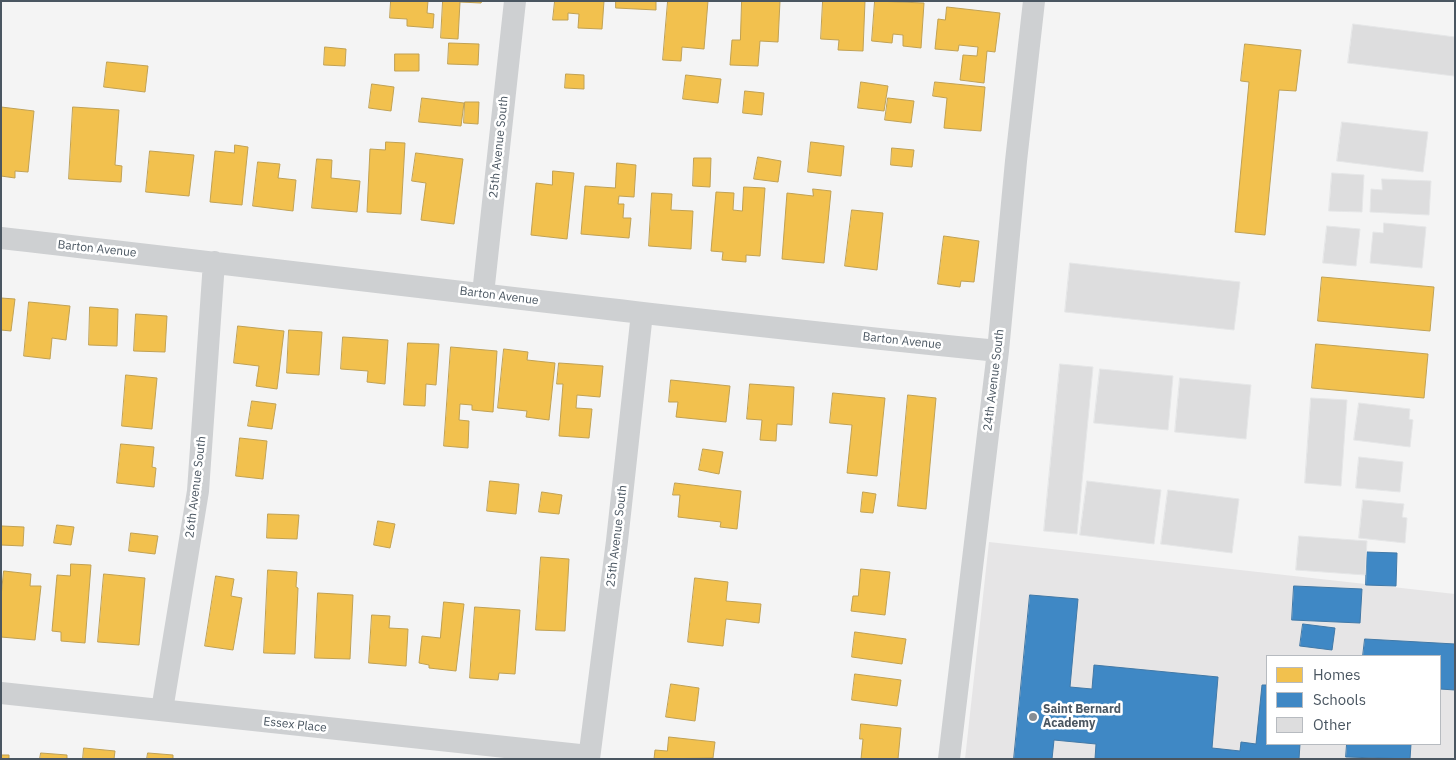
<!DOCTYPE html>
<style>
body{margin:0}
#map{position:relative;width:1456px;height:760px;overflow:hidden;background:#f4f4f4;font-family:"IBM Plex Sans",sans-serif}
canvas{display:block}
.frame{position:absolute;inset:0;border:2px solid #4a5661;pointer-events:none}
.legend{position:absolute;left:1266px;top:655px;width:175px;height:90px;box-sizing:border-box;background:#fff;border:1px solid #b7bbc0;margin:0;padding:6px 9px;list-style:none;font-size:15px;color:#4a5661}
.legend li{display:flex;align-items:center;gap:10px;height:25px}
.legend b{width:25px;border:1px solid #b7bbc0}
</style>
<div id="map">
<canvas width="1456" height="760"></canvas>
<div class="frame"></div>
<ul class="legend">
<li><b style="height:14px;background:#f2c14e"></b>Homes</li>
<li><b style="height:14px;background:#3f88c5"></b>Schools</li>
<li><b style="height:14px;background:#ddddde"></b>Other</li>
</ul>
</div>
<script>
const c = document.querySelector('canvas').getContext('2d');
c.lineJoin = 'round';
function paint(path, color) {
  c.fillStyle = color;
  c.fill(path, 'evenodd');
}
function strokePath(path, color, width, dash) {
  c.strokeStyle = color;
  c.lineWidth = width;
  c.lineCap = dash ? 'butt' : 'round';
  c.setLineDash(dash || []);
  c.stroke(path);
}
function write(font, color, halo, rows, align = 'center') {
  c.font = font + ' "IBM Plex Sans",sans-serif';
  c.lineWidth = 5;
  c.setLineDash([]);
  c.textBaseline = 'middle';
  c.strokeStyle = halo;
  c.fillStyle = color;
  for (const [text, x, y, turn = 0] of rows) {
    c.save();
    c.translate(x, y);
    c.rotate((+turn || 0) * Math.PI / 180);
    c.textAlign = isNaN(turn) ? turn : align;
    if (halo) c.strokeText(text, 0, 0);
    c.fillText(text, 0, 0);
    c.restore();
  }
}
paint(new Path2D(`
 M989,542L1455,594V759H965ZM1267,656H1440V744H1267Z`), '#e6e5e6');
const homes = new Path2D(`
 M391,1H428L427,13L434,14L433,28L407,26V19L390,18Z
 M443,1H482L481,3L460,2L458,39L441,38Z
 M555,1H604L602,29L578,28L579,14L568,13V20H553Z
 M616,1H656V10L616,8Z
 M668,1H708L704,49L682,47L681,61L663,60Z
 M742,1H780L778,42L760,41L758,66L730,65L732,40H740Z
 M823,1H865L863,51L838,50L839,40L821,39Z
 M875,1L924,3L921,48L903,46V35L893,34L892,43L872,41Z
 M947,7L1000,13L995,52L987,51L984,83L960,80L963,55L977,56L978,47L959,45L958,51L935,49L938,19L945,20Z
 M449,43L479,44L478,65L448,64Z
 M1245,44L1301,50L1296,91L1279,90L1265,235L1235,232L1249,82L1241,81Z
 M325,47L346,49L345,66L324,65Z
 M395,54H419V71H395Z
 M107,62L148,66L145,92L104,87Z
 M566,74L584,75V89L565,88Z
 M686,75L721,79L718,103L683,99Z
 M861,82L888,86L884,111L858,108Z
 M935,82L985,87L981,131L944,128L947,98L933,96Z
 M372,84L394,87L391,111L369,108Z
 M745,91L764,93L762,115L743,113Z
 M422,98L464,103L461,126L419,122Z
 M888,98L914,101L911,123L885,120Z
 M465,102H479L478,124L464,123Z
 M1,107L34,111L28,172L15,171V178L1,176Z
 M73,107L119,110L115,165L122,166L121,182L69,179Z
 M386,142L405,143L401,214L367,212L370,149L385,150Z
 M811,142L844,146L841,176L808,172Z
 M235,145L248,147L242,205L210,202L215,151L234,153Z
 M892,148L914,150L912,167L891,165Z
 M150,151L194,155L189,196L146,192Z
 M416,153L463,159L454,224L421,220L426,183L412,181Z
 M758,157L781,161L778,182L754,179Z
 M694,158H711L710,187L693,186Z
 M317,159L332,160L331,178L360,181L357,212L312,208Z
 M258,162L280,164L278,178L296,180L293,211L253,206Z
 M617,163L636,165L634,197L619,196L618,204H624L623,218H631L629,238L581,234L585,186L615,188Z
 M553,171L574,173L567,239L531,235L536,183L552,185Z
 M744,187L765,188L760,256L746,255V262L722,260L723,252L711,251L716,192L734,193L733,210L742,211Z
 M813,189L831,191L824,263L782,259L787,193L813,196Z
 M652,193L672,194L671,210L693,211L691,249L649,246Z
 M852,210L883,213L877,270L845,266Z
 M944,236L979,241L974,282L961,281L960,287L938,284Z
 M1322,277L1434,287L1430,331L1318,321Z
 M1,298L15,299L11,331L1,330Z
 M29,302L70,306L66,340L52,338L50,359L24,356Z
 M90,307L118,309L117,346L89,345Z
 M136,314L167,316L165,352L134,351Z
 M238,326L284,331L277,389L256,386L259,366L234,363Z
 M289,330L322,332L319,375L287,373Z
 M343,337L388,340L385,384L367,382L368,371L341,369Z
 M408,343L439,344L436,385L426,384L425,406L404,405Z
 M1316,344L1428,354L1424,398L1312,388Z
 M451,347L497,351L493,412L472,410V405L460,404L459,420L469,421L468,448L444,446Z
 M504,349L528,352L527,360L555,363L549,420L526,417L527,411L498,408Z
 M559,363L603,366L600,397L577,395L576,408L592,409L589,438L559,436L563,384H557Z
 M126,375L157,378L152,429L122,426Z
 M671,380L730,386L726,422L676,417L678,402H669Z
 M750,384L794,387L792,425L777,424L776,441L760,440L762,420L747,419Z
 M833,393L885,398L877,476L847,473L852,425L830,423Z
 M908,395L936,398L926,509L898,506Z
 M252,401L276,404L272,429L248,426Z
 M240,438L267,441L263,479L236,476Z
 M121,444L154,447L152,467L156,468L154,487L117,483Z
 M703,449L723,452L719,474L699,470Z
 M490,481L519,484L516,514L487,511Z
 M675,483L741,491L737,529L720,527L721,522L678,517L680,495H673Z
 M542,492L562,495L559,514L539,512Z
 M863,492L876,494L873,513L861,512Z
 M268,514L299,515L297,539L267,538Z
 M378,521L395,524L390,548L374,545Z
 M57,525L74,527L71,545L54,543Z
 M2,526L24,527L23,546L1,545Z
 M131,533L158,536L155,554L129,551Z
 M541,557L569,559L565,631L536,630Z
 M71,564L91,565L85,643L61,641V632L52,631L57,575L70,576Z
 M861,569L890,572L885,615L851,611L853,596H858Z
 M268,570L297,572L296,587L298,588L295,654L264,653Z
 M4,571L31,574L30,586H41L35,640L1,637V597Z
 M104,574L145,578L139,645L98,642Z
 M216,576L234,579L231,596L242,598L233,650L205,646Z
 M695,578L728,582L726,601L761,604L759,623L726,619L723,646L688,642Z
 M318,593L353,595L350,659L315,658Z
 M444,602L464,604L456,671L429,668V665L419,663L422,636L440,638Z
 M475,607L520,610L515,674L499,673L498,680L470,678Z
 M372,615L390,616L389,628L408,629L406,666L369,663Z
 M855,632L906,639L902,664L852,657Z
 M855,674L901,680L897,706L852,700Z
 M671,684L699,688L695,721L666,717Z
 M861,724L901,728L898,759H861L863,739H860Z
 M669,737L715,742L713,758L654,759L655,750L667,751Z
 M84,748L115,751L114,759H83Z
 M41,753L67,755V759H40Z
 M148,753L173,755V759H147Z
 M1,755H9V759H1Z`);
paint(homes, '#f2c14e');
strokePath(homes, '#c0a154', 1);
const schools = new Path2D(`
 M1367,552L1397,553L1396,586L1366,585Z
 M1294,586L1362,589L1360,623L1292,620Z
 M1030,595L1078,599L1070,687L1092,689L1094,665L1218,677L1212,748L1240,751L1241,742L1256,744L1262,685H1267V744H1300L1299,759H1095L1096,744L1054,740L1052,759H1014Z
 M1303,624L1335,628L1332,650L1300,646Z
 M1365,639L1455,644V690L1440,689V656H1363Z
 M1347,744H1411L1410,759L1346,757Z`);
paint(schools, '#3f88c5');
strokePath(schools, '#4279a7', 1);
const building = new Path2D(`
 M1353,24L1455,37L1454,76L1348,63Z
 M1342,122L1428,132L1423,172L1337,161Z
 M1332,173L1364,175L1362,212L1329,211Z
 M1382,179L1431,181L1429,215L1370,212L1371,189L1382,190Z
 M1384,223L1426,227L1422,268L1370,263L1373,232L1383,233Z
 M1327,226L1360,229L1356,266L1323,263Z
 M1070,263L1240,282L1234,330L1065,312Z
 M1060,364L1093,367L1077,534L1044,531Z
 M1100,369L1173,376L1168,430L1094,423Z
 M1180,378L1251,385L1246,439L1175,432Z
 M1311,398L1347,400L1341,486L1305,483Z
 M1359,403L1410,409L1409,419L1413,420L1410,447L1354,440Z
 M1359,457L1403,462L1400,492L1356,488Z
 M1087,481L1161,490L1154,544L1080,535Z
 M1168,490L1239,499L1232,553L1161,544Z
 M1363,500L1404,504L1402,517L1407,518L1405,543L1359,538Z
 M1299,536L1367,541L1365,575L1296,570Z`);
paint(building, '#ddddde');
strokePath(building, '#e5e6e7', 1);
strokePath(new Path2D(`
 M1,238C333,276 665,318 998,351
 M483,294L515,1
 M1,693L589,756
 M162,710L198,491L214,262
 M589,759L617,541L642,313
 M949,759L998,351L1016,161L1034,1`), '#ced0d2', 22);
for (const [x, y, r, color] of [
 [1033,717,5,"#868d94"]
]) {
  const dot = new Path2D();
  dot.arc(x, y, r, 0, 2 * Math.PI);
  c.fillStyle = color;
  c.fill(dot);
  strokePath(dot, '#fff', 2);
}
write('12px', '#4a5661', '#fff', [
 ["25th Avenue South",499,147,-84],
 ["Barton Avenue",97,249,6],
 ["Barton Avenue",499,296,7],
 ["Barton Avenue",902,341,6],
 ["24th Avenue South",994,380,-83],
 ["26th Avenue South",196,487,-83],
 ["25th Avenue South",617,536,-83],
 ["Essex Place",295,725,6]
]);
write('bold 12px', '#4a5661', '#fff', [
 ["Saint Bernard",1043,710],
 ["Academy",1043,724]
], 'left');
</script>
